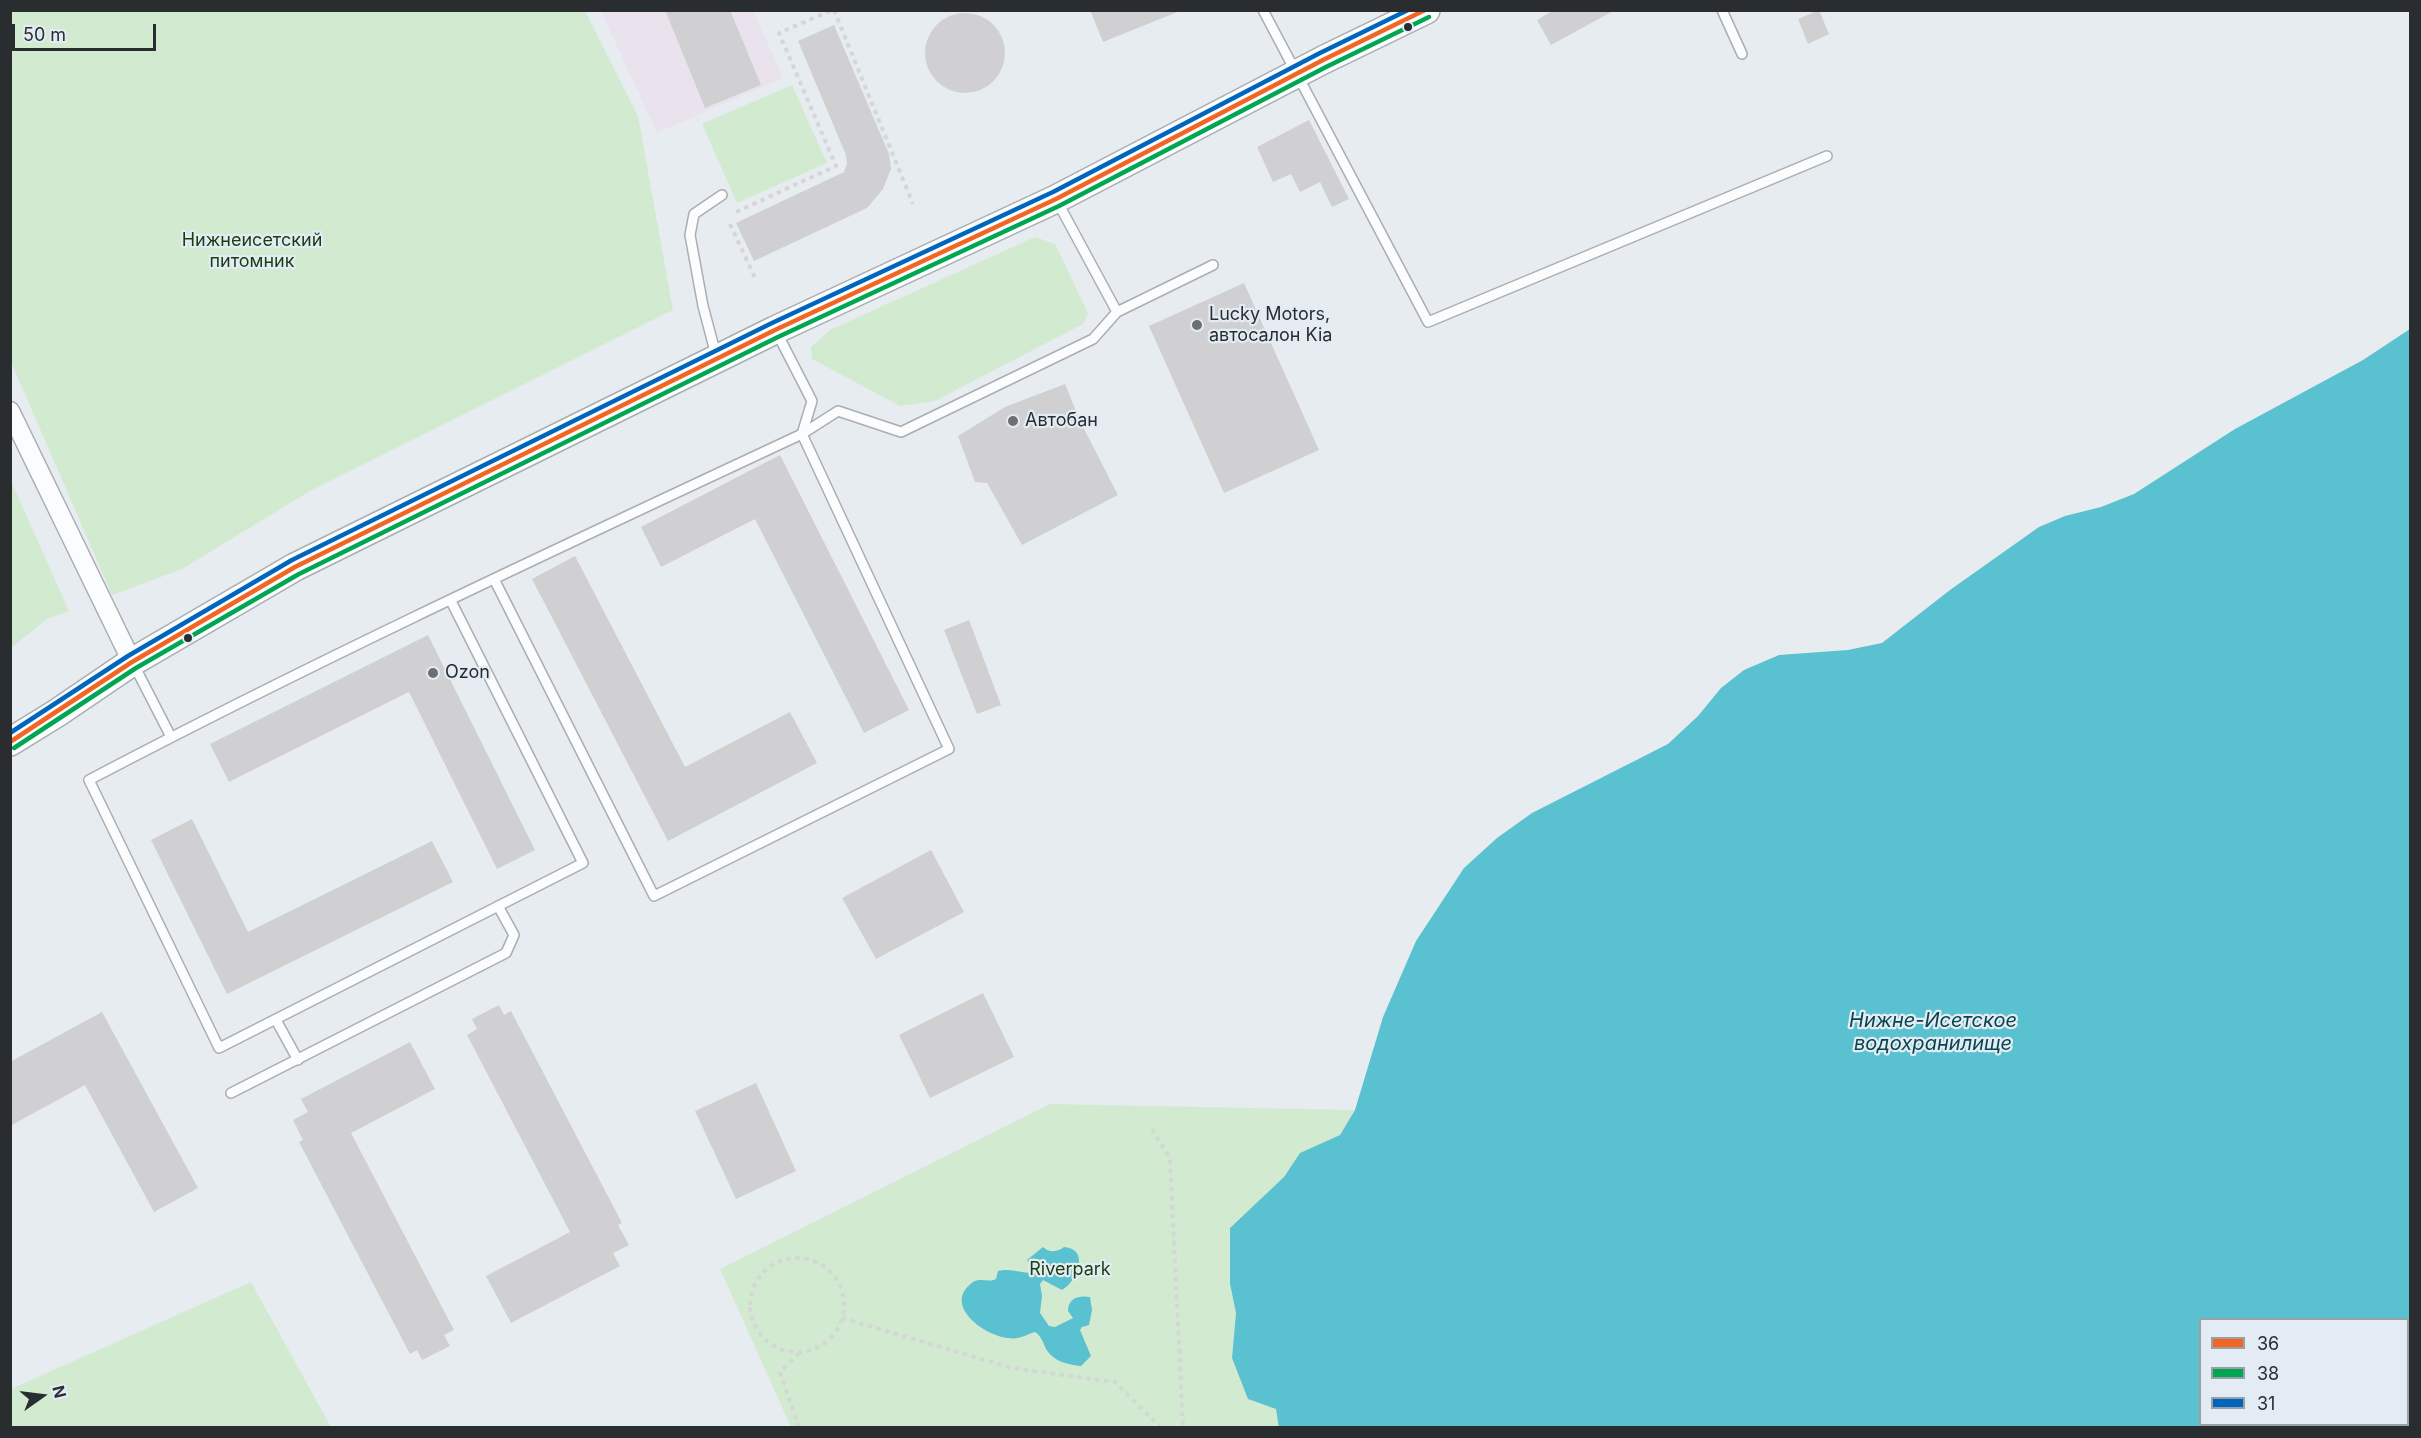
<!DOCTYPE html>
<meta charset="utf-8">
<style>
body{margin:0}
#map{position:relative;width:2421px;height:1438px;overflow:hidden;background:#e7ecf0;font-family:Inter,sans-serif}
canvas{display:block}
.frame{position:absolute;inset:0;border:12px solid #2a2d30;pointer-events:none}
.legend{position:absolute;left:2199px;top:1318px;width:210px;height:108px;box-sizing:border-box;background:#e3ecf4;border:2px solid #99a0a6;margin:0;padding:8px 10px;list-style:none;font-size:18px;color:#2a2d30}
.legend li{display:flex;align-items:center;gap:12px;height:30px}
.legend b{width:30px;border:2px solid #99a0a6}
.north{position:absolute;left:12px;top:1366px;width:60px;height:60px;-webkit-text-stroke:4px #e3ecf4;paint-order:stroke;rotate:76deg;font-size:16px;font-weight:700;line-height:24px;text-align:center;color:#2a2d30}
.north::after{content:'';display:block;margin:auto;width:21px;height:27px;background:#2a2d30;clip-path:polygon(50% 0,100% 100%,50% 72%,0 100%)}
.scale{position:absolute;left:12px;top:24px;width:144px;height:27px;box-sizing:border-box;border:3px solid #2a2d30;border-top:0;padding-left:8px;font-size:18px;line-height:21px;white-space:nowrap;color:#2a2d30;-webkit-text-stroke:4px #e3ecf4;paint-order:stroke}
</style>
<div id="map">
<canvas width="2421" height="1438"></canvas>
<div class="frame"></div>
<ul class="legend">
<li><b style="height:8px;background:#f26522"></b>36</li>
<li><b style="height:8px;background:#00a651"></b>38</li>
<li><b style="height:8px;background:#0065bd"></b>31</li>
</ul>
<div class="north">N</div>
<div class="scale">50 m</div>
</div>
<script>
const c = document.querySelector('canvas').getContext('2d');
c.lineJoin = 'round';
function paint(path, color) {
  c.fillStyle = color;
  c.fill(path, 'evenodd');
}
function strokePath(path, color, width, dash) {
  c.strokeStyle = color;
  c.lineWidth = width;
  c.lineCap = dash ? 'butt' : 'round';
  c.setLineDash(dash || []);
  c.stroke(path);
}
function write(font, color, halo, rows, align = 'center') {
  c.font = font + ' Inter,sans-serif';
  c.lineWidth = 4.5;
  c.setLineDash([]);
  c.textBaseline = 'middle';
  c.strokeStyle = halo;
  c.fillStyle = color;
  for (const [text, x, y, turn = 0] of rows) {
    c.save();
    c.translate(x, y);
    c.rotate((+turn || 0) * Math.PI / 180);
    c.textAlign = isNaN(turn) ? turn : align;
    if (halo) c.strokeText(text, 0, 0);
    c.fillText(text, 0, 0);
    c.restore();
  }
}
paint(new Path2D(`
 M601,11H753L783,78L657,133Z`), '#eae2ed');
paint(new Path2D(`
 M10,11H585L638,116L673,310L310,491L182,569L112,595L11,362Z
 M792,85L827,163L737,203L702,124Z
 M1035,237L1055,244L1088,313L1083,324L935,401L900,406L812,359L811,347L830,330Z
 M10,479L69,611L47,619L11,648Z
 M1050,1104L1355,1110L1340,1135L1300,1153L1284,1177L1230,1228V1284L1236,1313L1232,1358L1276,1409L1279,1427H791L720,1269Z
 M251,1282L331,1427H11V1389Z`), '#d2ead0');
paint(new Path2D(`
 M2410,329V1427L1279,1428L1276,1409L1248,1399L1232,1358L1236,1313L1230,1284V1228L1284,1177L1300,1153L1340,1135L1355,1110L1383,1017L1416,941L1464,868L1497,838L1532,813L1668,744L1698,716L1721,688L1744,670L1779,655L1848,650L1882,643L1950,590L2039,527L2065,516L2101,507L2134,494L2235,429L2363,360ZM2200,1320H2408V1424H2200Z
 M1043,1247C1049,1253 1058,1252 1064,1247C1090,1249 1078,1281 1062,1290L1043,1280L1040,1284L1042,1296L1040,1313L1049,1326L1055,1327L1073,1318L1068,1311C1068,1298 1079,1295 1090,1297L1092,1310L1089,1325L1082,1327L1080,1330L1091,1356L1081,1366C1068,1365 1053,1361 1046,1349C1043,1342 1041,1336 1035,1332C1025,1335 1019,1340 1008,1338C985,1336 941,1305 973,1282C981,1277 988,1283 996,1279L998,1271C1012,1268 1019,1273 1032,1273L1034,1270L1027,1260Z`), '#5ac1d0');
paint(new Path2D(`
 M665,10H730L761,85L705,108Z
 M1090,10H1180V11L1103,42Z
 M1554,10H1615L1551,45L1537,20Z
 M1819,10L1829,34L1808,44L1798,19Z
 M925 53a40 40 0 1 1 80 0a40 40 0 1 1-80 0Z
 M834,25L889,154L891,169L883,189L867,208L754,261L736,223L844,172L847,163L846,155L798,41Z
 M1309,120L1349,199L1332,207L1320,182L1300,192L1291,174L1273,182L1257,147Z
 M1244,283L1319,450L1224,493L1149,326Z
 M1065,384L1080,421L1118,495L1022,545L987,483L975,482L958,436L1005,407Z
 M780,455L909,710L864,733L755,519L661,567L641,527Z
 M575,556L685,767L790,712L817,763L668,841L532,579Z
 M969,620L1001,705L977,714L944,630Z
 M428,635L535,850L497,869L409,692L229,782L210,744Z
 M192,819L248,932L432,841L453,882L227,994L151,840Z
 M931,850L964,912L876,959L842,898Z
 M983,993L1014,1057L930,1098L899,1035Z
 M499,1005L504,1015L511,1011L622,1223L618,1225L629,1245L613,1253L620,1266L511,1323L486,1276L570,1232L467,1035L477,1029L472,1019Z
 M102,1012L198,1188L154,1212L85,1085L10,1126V1062Z
 M410,1042L435,1089L351,1133L454,1330L444,1335L450,1346L422,1360L417,1350L410,1354L299,1142L303,1140L293,1120L308,1112L301,1099Z
 M756,1083L796,1171L736,1199L695,1111Z`), '#d0d0d3');
const lane = new Path2D(`
 M1263,10L1428,322L1827,156
 M1722,10L1742,54
 M1057,201L1117,312
 M716,355L703,306L690,235L694,214L722,195
 M494,579L654,896L949,749L802,434L812,401L777,333
 M451,601L583,863L219,1048L89,780C323,657 563,546 802,434L838,411L901,432L1093,339L1117,312L1213,265
 M134,665L171,737
 M276,1020L298,1060
 M231,1093L506,953L514,935L498,906`);
const street = new Path2D(`
 M10,411L132,662`);
const primary = new Path2D(`
 M10,742L57,713L132,662L295,567L775,330L1056,199L1323,60L1426,10`);
strokePath(lane, '#aaaeb1', 12);
strokePath(street, '#aaaeb1', 21);
strokePath(primary, '#aaaeb1', 30);
strokePath(new Path2D(`
 M834,10L913,204
 M736,212L836,166L779,33L832,10
 M730,224L756,280
 M1152,1129L1170,1159L1183,1428
 M750 1305a47 47 0 1 1 94 0a47 47 0 1 1-94 0Z
 M842,1318L1012,1368L1115,1382L1161,1428
 M799,1353L780,1372L799,1428`), '#d5d7d7', 4, [4.5, 4.5]);
strokePath(lane, '#fbfcfd', 9);
strokePath(street, '#fbfcfd', 18);
strokePath(primary, '#fbfcfd', 27);
strokePath(new Path2D(`
 M10,742L132,662L295,567L775,330L1056,199L1323,60L1425,10`), '#f26522', 4.5);
strokePath(new Path2D(`
 M14,748L136,668L299,574L778,337L1059,206L1326,67L1429,17`), '#00a651', 4.5);
strokePath(new Path2D(`
 M10,733L128,656L292,560L772,323L1053,192L1320,53L1408,10`), '#0065bd', 4.5);
for (const [x, y, r, color] of [
 [1408,27,5,"#2a2d30"],
 [1197,325,6,"#6c7073"],
 [1013,421,6,"#6c7073"],
 [188,638,5,"#2a2d30"],
 [433,673,6,"#6c7073"]
]) {
  const dot = new Path2D();
  dot.arc(x, y, r, 0, 2 * Math.PI);
  c.fillStyle = color;
  c.fill(dot);
  strokePath(dot, '#e3ecf4', 2);
}
write('18px', '#193e0d', '#e3ecf4', [
 ["Нижнеисетский",252,241],
 ["питомник",252,262],
 ["Riverpark",1070,1270]
]);
write('18px', '#2a2d30', '#e3ecf4', [
 ["Lucky Motors,",1209,315],
 ["автосалон Kia",1209,336],
 ["Автобан",1025,421],
 ["Ozon",445,673]
], 'left');
write('italic 20px', '#09454e', '#e3ecf4', [
 ["Нижне-Исетское",1933,1021],
 ["водохранилище",1933,1044]
]);
</script>
